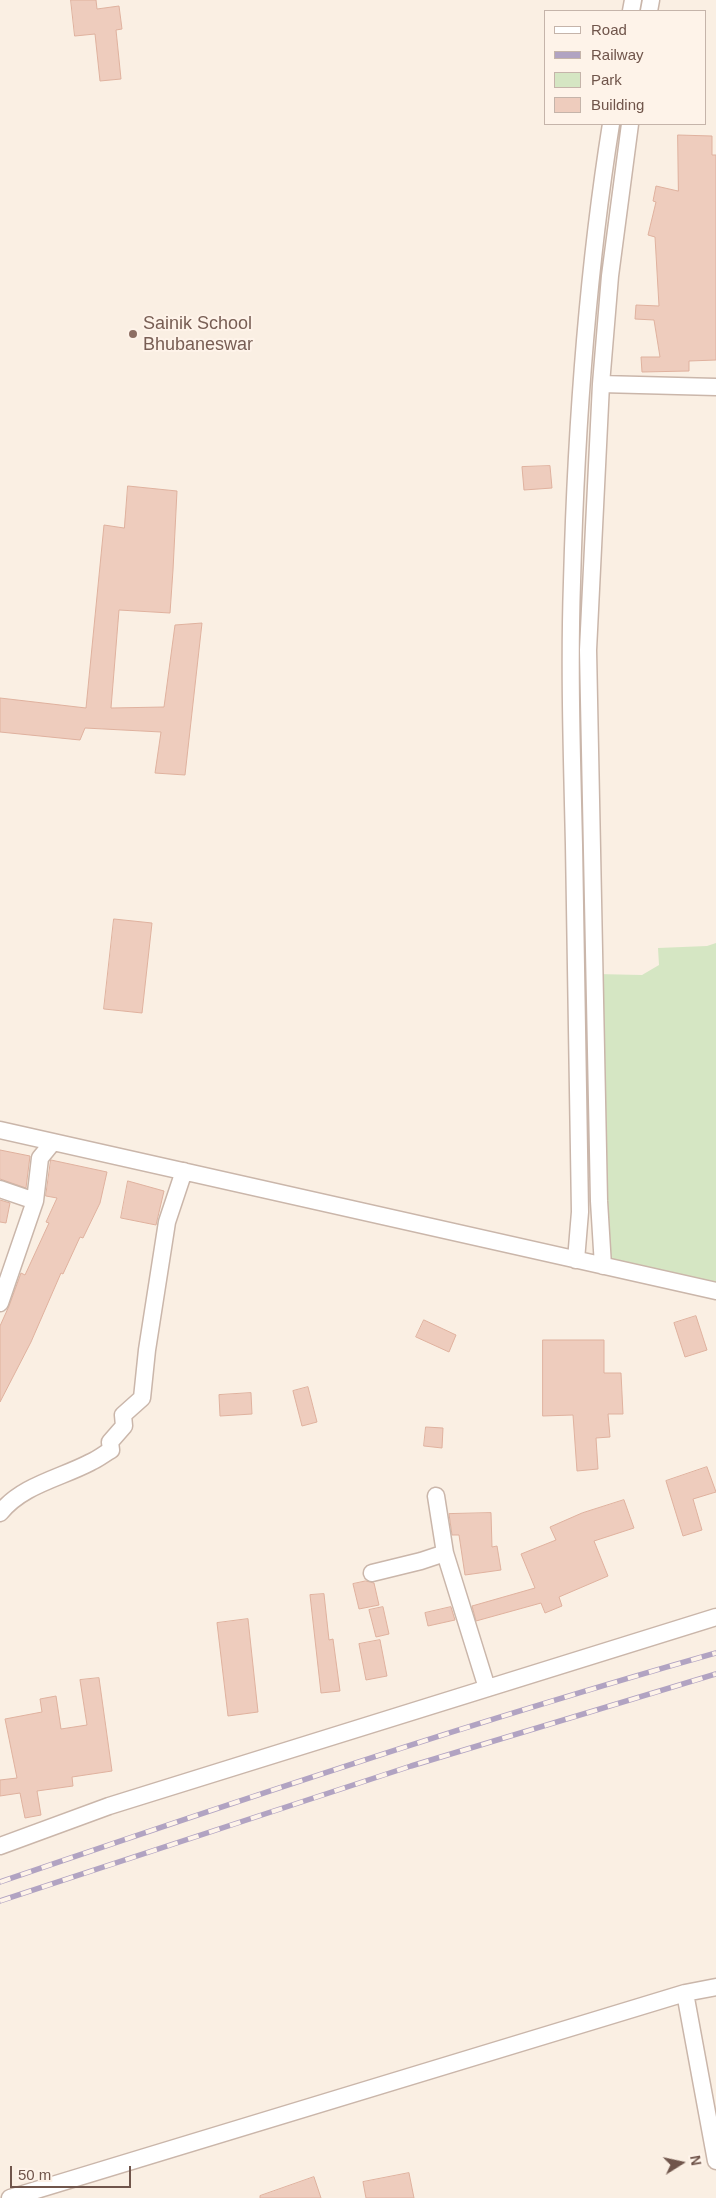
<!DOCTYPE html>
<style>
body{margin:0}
#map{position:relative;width:716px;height:2198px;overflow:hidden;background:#faefe3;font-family:Arial,sans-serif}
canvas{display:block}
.legend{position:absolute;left:544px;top:10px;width:162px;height:115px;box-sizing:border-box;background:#fef3e9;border:1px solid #c5b4aa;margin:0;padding:6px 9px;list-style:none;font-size:15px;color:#70554b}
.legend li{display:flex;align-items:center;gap:10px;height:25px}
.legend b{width:25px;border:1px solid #c5b4aa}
.north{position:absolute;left:656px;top:2138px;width:50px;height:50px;-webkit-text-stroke:4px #fef3e9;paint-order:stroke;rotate:80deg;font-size:14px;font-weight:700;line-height:20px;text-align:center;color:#70554b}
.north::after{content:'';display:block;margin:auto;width:18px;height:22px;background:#70554b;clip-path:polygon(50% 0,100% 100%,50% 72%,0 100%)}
.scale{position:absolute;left:10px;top:2166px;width:121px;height:22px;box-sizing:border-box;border:2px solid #70554b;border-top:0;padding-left:6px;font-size:15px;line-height:18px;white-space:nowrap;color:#70554b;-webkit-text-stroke:4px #fef3e9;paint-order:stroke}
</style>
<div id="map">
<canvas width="716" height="2198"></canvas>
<ul class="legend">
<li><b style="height:6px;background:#fff"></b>Road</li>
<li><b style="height:6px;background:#b1a3c2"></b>Railway</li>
<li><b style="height:14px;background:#d5e6c3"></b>Park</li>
<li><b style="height:14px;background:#eeccbd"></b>Building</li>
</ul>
<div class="north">N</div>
<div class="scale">50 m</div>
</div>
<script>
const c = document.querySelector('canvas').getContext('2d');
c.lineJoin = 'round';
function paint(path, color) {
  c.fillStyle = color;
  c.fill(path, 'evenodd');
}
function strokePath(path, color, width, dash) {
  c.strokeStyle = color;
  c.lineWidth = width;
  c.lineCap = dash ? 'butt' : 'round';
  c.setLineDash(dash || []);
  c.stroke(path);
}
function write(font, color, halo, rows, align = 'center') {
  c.font = font + ' Arial,sans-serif';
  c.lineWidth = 4;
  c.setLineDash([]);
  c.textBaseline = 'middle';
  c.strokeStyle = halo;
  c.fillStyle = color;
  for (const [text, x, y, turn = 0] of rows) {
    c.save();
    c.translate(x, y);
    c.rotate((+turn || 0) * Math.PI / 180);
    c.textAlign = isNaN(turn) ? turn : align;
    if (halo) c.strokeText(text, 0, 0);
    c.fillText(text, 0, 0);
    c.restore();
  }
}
paint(new Path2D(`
 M716,943V1287L595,1257L596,974L642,975L659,965L658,948L707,946Z`), '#d5e6c3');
const building = new Path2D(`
 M71,0H96L97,9L119,6L122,29L116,30L121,79L100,81L95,34L75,36Z
 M678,135L712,136V155H716V360L689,361V371L642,372L641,357H660L654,320L635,319L636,305L659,306L655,237L648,235L656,202L653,201L656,186L678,191Z
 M550,466L552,488L524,490L522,467Z
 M128,486L177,491L173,570L170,613L119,610L111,708L164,707L175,625L202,623L185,775L155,773L161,732L85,728L80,740L0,732V698L86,708L104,525L124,528Z
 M114,919L152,923L142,1013L104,1009Z
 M0,1150L30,1156L26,1188L0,1179Z
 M51,1160L107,1172L100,1203L83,1238L80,1237L63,1274L61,1273L31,1342L0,1402V1326L9,1306L21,1273L25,1275L49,1223L46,1222L57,1198L46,1196Z
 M128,1181L164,1191L156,1225L121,1218Z
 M0,1200L10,1203L6,1223L0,1222Z
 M696,1316L707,1350L685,1357L674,1323Z
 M424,1320L456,1335L449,1352L416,1337Z
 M543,1340H604V1373H621L623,1414H608L610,1437L596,1438L598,1469L577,1471L573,1415L543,1416Z
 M308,1387L317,1422L302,1426L293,1391Z
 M251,1393L252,1414L220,1416L219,1395Z
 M426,1427L443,1428L442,1448L424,1446Z
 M707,1467L716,1492L693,1499L702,1530L683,1536L666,1481Z
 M624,1500L634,1528L594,1541L608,1576L559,1597L562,1606L545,1613L541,1603L476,1621L472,1606L535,1588L521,1554L556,1540L550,1527L582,1513Z
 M491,1513L492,1547L497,1546L501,1570L465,1575L459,1535H452L449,1514Z
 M366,1581L374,1583L379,1605L359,1609L353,1584Z
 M324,1594L329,1640L333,1639L340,1691L321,1693L310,1595Z
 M383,1607L389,1634L376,1637L369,1610Z
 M451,1607L455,1620L428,1626L425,1613Z
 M248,1619L258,1712L228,1716L217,1623Z
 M380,1640L387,1676L366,1680L359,1644Z
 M99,1678L112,1771L72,1777L73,1786L37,1791L41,1815L25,1818L20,1793L0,1796V1780L17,1778L5,1719L42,1712L40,1699L56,1696L61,1729L87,1725L80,1680Z
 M409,2173L414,2198H366L363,2182Z
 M314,2177L321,2198H260V2196Z`);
paint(building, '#eeccbd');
strokePath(building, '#dfb19e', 1);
const minor = new Path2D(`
 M631,11L633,0
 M649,11L651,0
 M601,384L716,387
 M0,1130L716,1291
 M0,1189L35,1201
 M576,1260L580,1212C578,1090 576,967 574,845C572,757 569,670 572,582C576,430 587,274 611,124
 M603,1266L599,1201L588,650L601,384L610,276L630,124
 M0,1303L35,1201L40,1158L53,1142
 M436,1496L445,1553L487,1688
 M0,1513C22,1485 61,1478 91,1462C98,1459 104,1454 111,1450L110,1442L124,1426L123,1415L142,1398L147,1350L167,1222L184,1171
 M372,1573L421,1561L445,1553
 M0,1846L109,1806L716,1617
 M685,1993L716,2161
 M10,2198L685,1993L716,1987`);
strokePath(minor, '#cab6aa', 19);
strokePath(minor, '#fff', 16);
const rail = new Path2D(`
 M0,1882C237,1801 475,1721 716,1653
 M0,1901L411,1766L716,1674`);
strokePath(rail, '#b1a3c2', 5.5);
strokePath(rail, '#fef3e9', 4, [11]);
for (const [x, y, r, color] of [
 [133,334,5,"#8d6e63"]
]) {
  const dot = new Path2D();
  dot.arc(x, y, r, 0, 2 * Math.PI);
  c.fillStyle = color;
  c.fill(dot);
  strokePath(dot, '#fef3e9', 2);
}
write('18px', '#785e54', '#fef3e9', [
 ["Sainik School",143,324],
 ["Bhubaneswar",143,345]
], 'left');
</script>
